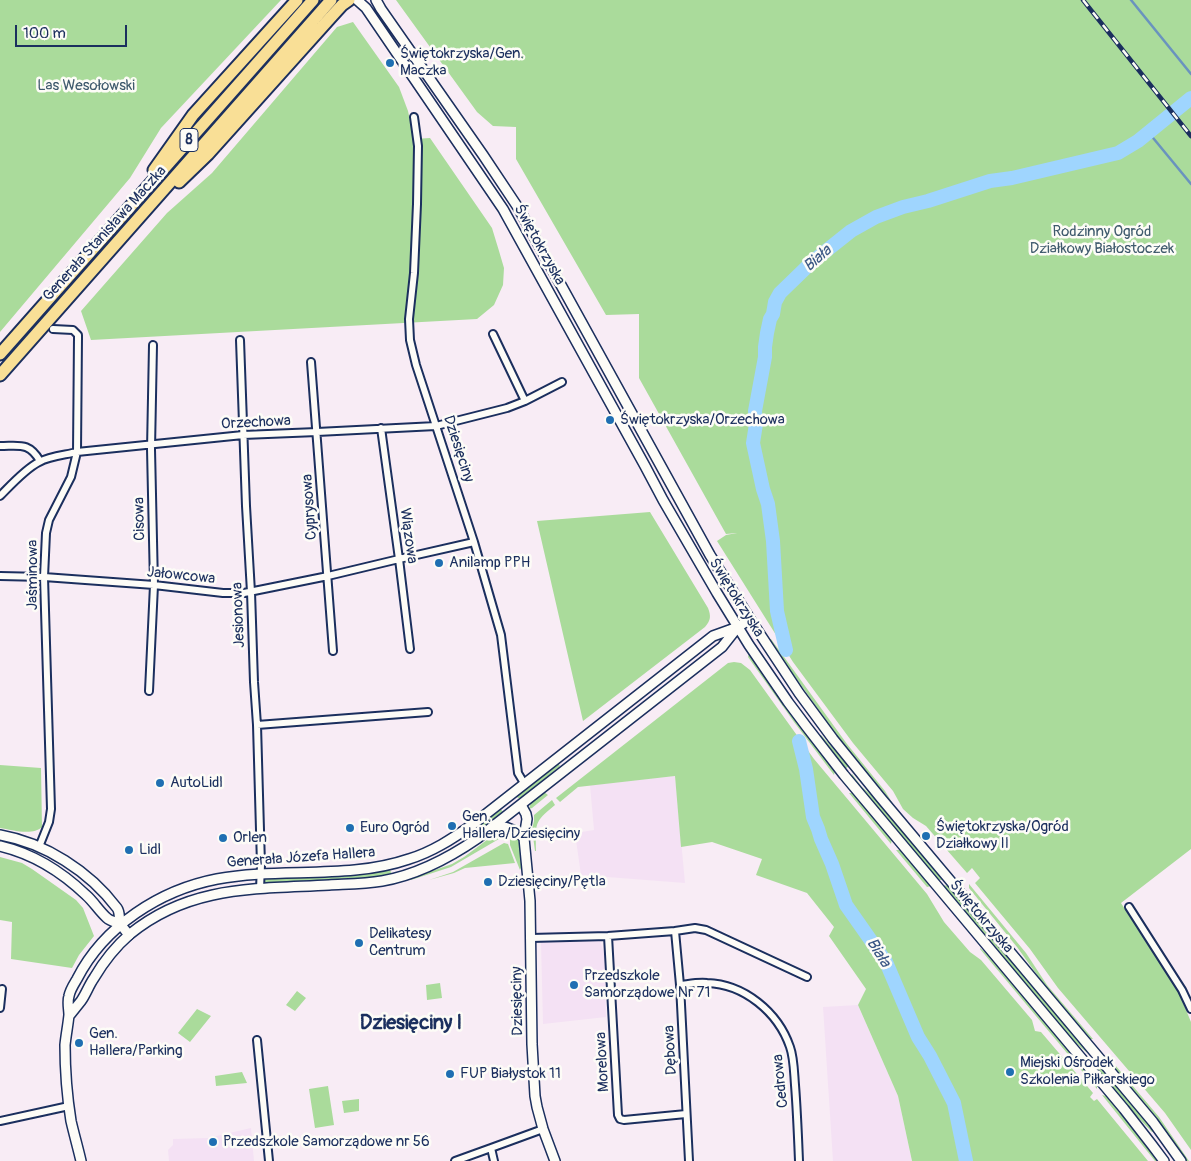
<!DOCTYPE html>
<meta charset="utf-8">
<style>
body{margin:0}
#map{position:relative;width:1191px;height:1161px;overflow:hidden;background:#f8ecf5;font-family:Pangolin,sans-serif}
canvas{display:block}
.scale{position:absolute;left:15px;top:25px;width:112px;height:22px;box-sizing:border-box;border:2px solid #1b2f5e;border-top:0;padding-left:6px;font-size:15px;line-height:18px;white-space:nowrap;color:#1b2f5e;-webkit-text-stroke:4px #fdfcf7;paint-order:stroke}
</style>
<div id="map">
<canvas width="1191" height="1161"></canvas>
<div class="scale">100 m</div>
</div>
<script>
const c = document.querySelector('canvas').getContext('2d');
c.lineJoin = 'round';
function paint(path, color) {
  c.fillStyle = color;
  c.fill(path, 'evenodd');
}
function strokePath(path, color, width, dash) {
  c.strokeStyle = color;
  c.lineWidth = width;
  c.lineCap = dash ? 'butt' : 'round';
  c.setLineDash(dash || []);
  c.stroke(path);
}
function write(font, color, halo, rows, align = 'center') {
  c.font = font + ' Pangolin,sans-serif';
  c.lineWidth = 5;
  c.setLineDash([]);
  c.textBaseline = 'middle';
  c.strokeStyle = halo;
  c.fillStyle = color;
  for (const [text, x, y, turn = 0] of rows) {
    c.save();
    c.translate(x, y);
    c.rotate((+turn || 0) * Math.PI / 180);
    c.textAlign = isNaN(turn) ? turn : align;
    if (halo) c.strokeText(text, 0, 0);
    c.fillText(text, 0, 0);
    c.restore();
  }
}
paint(new Path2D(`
 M675,776L685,883L581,875L575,833L594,830L590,785Z
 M600,941L604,953L606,1017L543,1024L541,942Z
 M858,1005L898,1096L912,1161H833L823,1007Z
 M251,1128L254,1161H169L168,1150L173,1145V1139L208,1138Z`), '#f4e1f4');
paint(new Path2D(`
 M0,0H281L161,128L130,178L0,332Z
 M396,0H1191V849L1121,903L1179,993L1191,1022V1150L1165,1113L1058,988L1030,949L975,883L980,878L972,868L967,873L926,826L913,818L903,809L893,791L853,743L793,662L717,541L726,535L737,533L726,534L639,378V314L606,315L516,159V127L493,126L477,112Z
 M353,22L399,87L408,111L414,139L430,138L492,228L499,251L504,268L503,285L494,305L477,319L91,340L81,311L167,213L212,173L337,27Z
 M650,512L708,608C711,616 711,620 705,627L583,721L537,521Z
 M768,639H771L847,744L885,791L893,804L843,744Z
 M749,653L796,720L835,771L834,775L794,722L748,657Z
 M734,662L741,663L750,670L814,759L927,894L944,922L970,952L981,960L1032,1020L1035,1031L1041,1032L1093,1093L1090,1097L1094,1101L1097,1099L1148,1161H912L898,1096L858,1005L866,989L829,936L834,927L807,893L756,875L762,859L712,842L681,847L675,776L578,787L560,802L556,798L728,663Z
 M821,735L849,766L845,769L819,736Z
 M558,763L560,766L520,799L515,796Z
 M0,765L41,768L42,827C33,836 12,830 0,828Z
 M852,774L862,787L875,798L944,880H938L850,776Z
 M544,792L548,795L532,808L529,809L531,802Z
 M849,793H853L892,839L891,844Z
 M552,800L555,805C533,823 536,823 536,851H535L532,829L534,821V815Z
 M500,808L503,812L472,836L471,834Z
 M505,832L504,836L451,867L411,880L409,879L452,864L464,857L495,834Z
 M514,834C522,843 526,860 520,870L510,845V838Z
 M504,843L508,844L515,863L465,868L454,873L429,880L453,872Z
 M896,850H900L931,886L927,887Z
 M0,857L22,863L32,869L76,900L83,908L94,936L79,955L72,968L11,959L12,922L0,920Z
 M390,870L392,874L375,877L263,883L266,879L359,874Z
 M969,884L1026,953L1047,985L1093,1039H1089L1045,986L1017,947L969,888Z
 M942,885L949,886L1094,1058V1059L1068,1036Z
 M980,948L986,953L1097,1085V1089L980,949Z
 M440,983L442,998L427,1000L426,985Z
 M297,991L306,998L295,1011L286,1005Z
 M197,1009L211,1016L190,1042L178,1033Z
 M1110,1059L1159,1117L1189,1161H1186L1157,1119L1110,1063Z
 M1099,1065L1154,1131L1152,1132L1125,1104L1095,1068Z
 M242,1072L247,1083L216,1086L215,1076Z
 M328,1086L334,1125L315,1128L309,1089Z
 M1102,1095L1106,1096L1135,1131L1158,1161H1155Z
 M359,1099V1111L344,1113L342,1101Z`), '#aadb9b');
strokePath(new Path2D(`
 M1131,0L1191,74
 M1149,133L1191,184`), '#6a93be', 2.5);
strokePath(new Path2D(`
 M786,650L777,611L773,541L768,504L763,489L753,443L756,424L755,411L765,357V347L767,333L770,319L773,314L775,302L780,293L812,262L851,231L876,217L903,207L928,201L990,181L1012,178L1118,153L1138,141L1191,98
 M799,741L806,769L813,817L818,829L821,839L832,864L846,905L886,962L918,1037L930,1056L954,1103L966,1161`), '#9fd5fe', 14);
const minor = new Path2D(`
 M414,117L418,146L417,204L414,273L409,319L410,340L416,365L474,542L501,635L518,773L524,783
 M493,334L525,401
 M240,340L246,506L251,592L254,682L257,725L261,865L260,889
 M311,362L333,651
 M381,428L399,559L410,649
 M0,446C20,446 29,442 40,461
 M0,496C11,485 25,469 39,462C50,456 65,455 77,452L243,435L317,432L436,426L507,408L525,401L562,382
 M0,576L44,577L154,585L223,593H244L328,576L399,559L474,542
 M149,691L154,585L151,449L153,345
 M257,725L428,712
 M39,847L49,822L51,809L44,577L46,533L49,520L71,477L77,452L78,337V335L73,330L53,329
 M1129,907L1182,990L1191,1009
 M608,936L618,1115L620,1119L624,1120L686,1114
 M531,938L608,936L675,931
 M680,985C689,984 698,982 707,983C744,984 778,1012 790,1047C794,1058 794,1073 795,1085C797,1110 798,1136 799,1161
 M0,1008L2,989
 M257,1040L269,1161
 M0,1121L69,1106
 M455,1161L491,1148
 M494,1161L491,1148L543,1129
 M689,1161L680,985L675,931L695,928L706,930L807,977`);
const tertiary = new Path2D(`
 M521,805L526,814L527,819L524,838L530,901L532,1044L535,1096L537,1107L543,1129L555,1161
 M494,825C505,827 516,829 524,838
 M0,835C45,843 89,871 117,908C120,912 119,917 120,923C122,927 126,931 129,935
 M0,846C34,854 61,871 86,895C94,902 99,911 107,918C110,921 116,922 121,924`);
const secondary = new Path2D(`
 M357,0L366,8L503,209L645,466L663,500L717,593L749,645L788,702L806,726L844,775L1124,1109L1152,1145L1164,1161
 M376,0L381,9L483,155L519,209L710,555L750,619L799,693L833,739L880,797L1153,1122L1181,1161
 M69,1016C73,1011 77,1006 81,1001C86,994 89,985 94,978C104,961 115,947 130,934C190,885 256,889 329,885C346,884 364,884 382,881C417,875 449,858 478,838L722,647L737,628
 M81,1161C78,1148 74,1134 71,1121C67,1096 65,1070 65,1045C66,1035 68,1025 69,1015C69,1009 67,1002 69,996C70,990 74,984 77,979C104,926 160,890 217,879C280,867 348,880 409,859C432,852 452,839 472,825L713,636L738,627L750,619`);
const trunk = new Path2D(`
 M154,170L193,115L297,0
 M179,182L208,154L331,17L342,5L349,0
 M0,354L313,0
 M0,375L331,0`);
strokePath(minor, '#1b2f5e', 10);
strokePath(tertiary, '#1b2f5e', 12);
strokePath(secondary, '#1b2f5e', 12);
strokePath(trunk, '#1b2f5e', 15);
strokePath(minor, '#fdfcf7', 6);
strokePath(tertiary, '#fdfcf7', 9);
strokePath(secondary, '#fdfcf7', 9);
strokePath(trunk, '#f9df96', 11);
const rail = new Path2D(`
 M1083,0L1191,136`);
strokePath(rail, '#1b2f5e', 4.5);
strokePath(rail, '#fdfcf7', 2.5, [8]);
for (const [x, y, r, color] of [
 [390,63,5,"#1f6fb2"],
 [610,420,5,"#1f6fb2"],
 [439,563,5,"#1f6fb2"],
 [160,783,5,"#1f6fb2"],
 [452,826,5,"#1f6fb2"],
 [350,828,5,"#1f6fb2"],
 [926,836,5,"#1f6fb2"],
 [223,838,5,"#1f6fb2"],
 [129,850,5,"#1f6fb2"],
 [488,882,5,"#1f6fb2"],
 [359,943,5,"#1f6fb2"],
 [574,985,5,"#1f6fb2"],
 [79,1043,5,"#1f6fb2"],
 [1010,1072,5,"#1f6fb2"],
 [450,1074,5,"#1f6fb2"],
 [213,1142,5,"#1f6fb2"]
]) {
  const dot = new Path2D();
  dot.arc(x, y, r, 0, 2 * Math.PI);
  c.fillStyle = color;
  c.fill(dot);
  strokePath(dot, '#fdfcf7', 2);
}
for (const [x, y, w] of [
 [189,140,18]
]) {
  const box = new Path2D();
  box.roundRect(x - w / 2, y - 11.5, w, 23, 4);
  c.fillStyle = '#fdfcf7';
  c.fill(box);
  strokePath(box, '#1b2f5e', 1);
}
write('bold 14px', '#1b2f5e', null, [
 ["8",189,140]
]);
write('15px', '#1b2f5e', '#fdfcf7', [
 ["Świętokrzyska/Gen.",400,54],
 ["Maczka",400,71],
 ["Świętokrzyska/Orzechowa",620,420],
 ["Anilamp PPH",449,563],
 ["AutoLidl",170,783],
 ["Gen.",462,817],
 ["Hallera/Dziesięciny",462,834],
 ["Świętokrzyska/Ogród",936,827],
 ["Działkowy II",936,844],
 ["Euro Ogród",360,828],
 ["Orlen",233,838],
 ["Lidl",139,850],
 ["Dziesięciny/Pętla",498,882],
 ["Delikatesy",369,934],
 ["Centrum",369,951],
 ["Przedszkole",584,976],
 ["Samorządowe Nr 71",584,993],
 ["Gen.",89,1034],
 ["Hallera/Parking",89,1051],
 ["Miejski Ośrodek",1020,1063],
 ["Szkolenia Piłkarskiego",1020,1080],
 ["FUP Białystok 11",460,1074],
 ["Przedszkole Samorządowe nr 56",223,1142]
], 'left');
write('15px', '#3f5a6d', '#fdfcf7', [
 ["Las Wesołowski",86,86],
 ["Rodzinny Ogród",1102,232],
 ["Działkowy Białostoczek",1102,249]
]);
write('15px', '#1b2f5e', '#fdfcf7', [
 ["Generała Stanisława Maczka",105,234,-48],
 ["Świętokrzyska",539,245,61],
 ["Orzechowa",256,423,-3],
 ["Dziesięciny",458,449,72],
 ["Cyprysowa",310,507,-94],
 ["Cisowa",140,519,-91],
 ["Wiązowa",408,536,82],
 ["Jaśminowa",33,575,-90],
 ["Jałowcowa",181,576,6],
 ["Świętokrzyska",736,598,58],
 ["Jesionowa",239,615,-92],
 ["Generała Józefa Hallera",301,858,-4],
 ["Świętokrzyska",981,917,50],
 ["Dziesięciny",518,1001,-91],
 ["Dębowa",671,1050,-93],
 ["Morelowa",603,1062,-93],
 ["Cedrowa",781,1081,-96]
]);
write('italic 16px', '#3c5886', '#fdfcf7', [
 ["Biała",818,259,-41],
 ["Biała",878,953,58]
]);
write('bold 20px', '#1b2f5e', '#fdfcf7', [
 ["Dziesięciny I",411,1024]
]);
</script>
